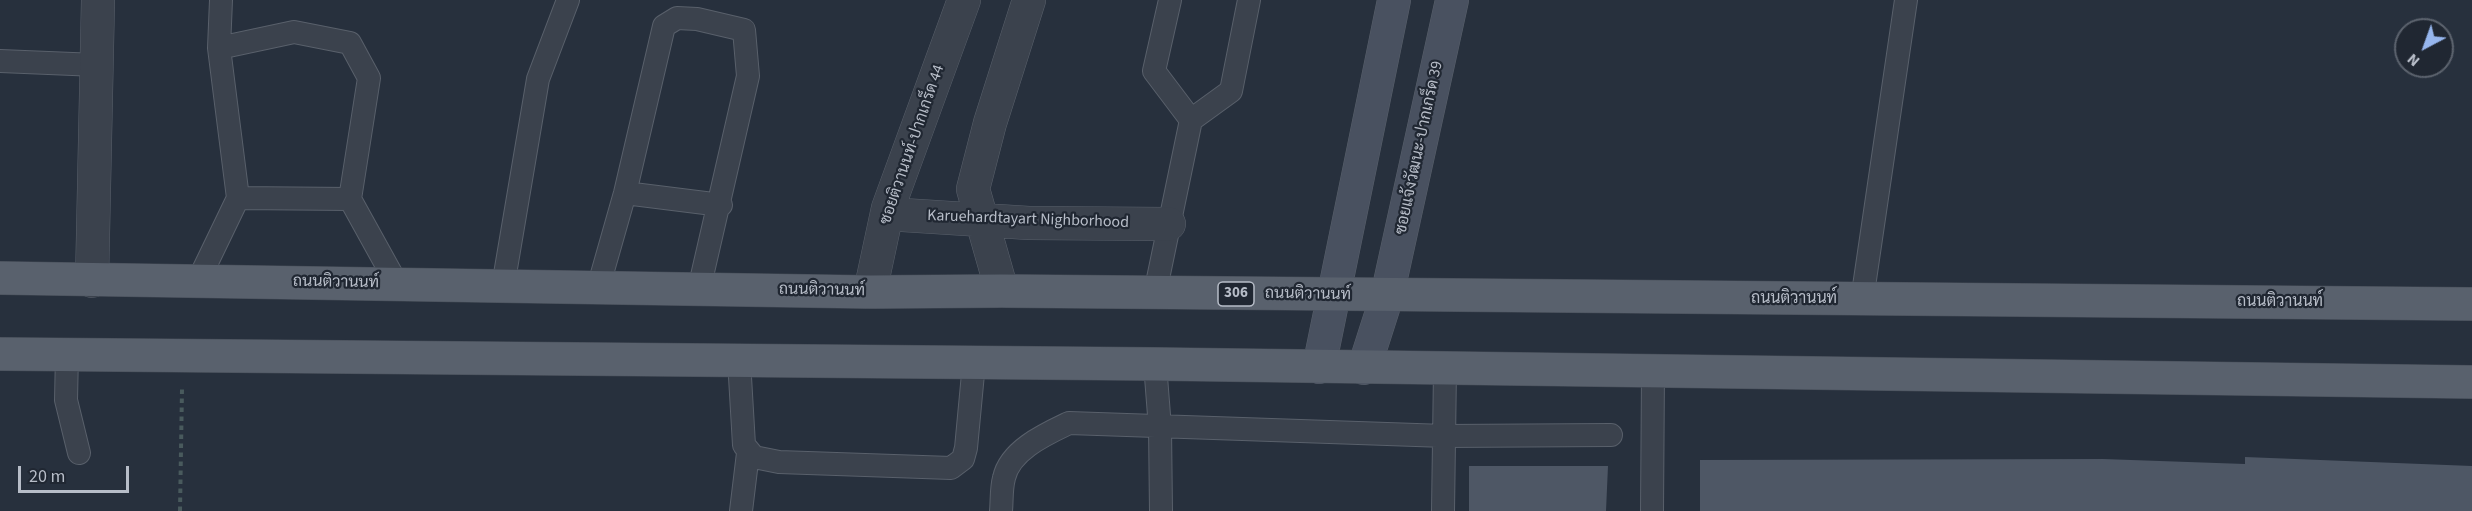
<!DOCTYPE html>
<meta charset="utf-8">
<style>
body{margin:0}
#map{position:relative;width:2472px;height:511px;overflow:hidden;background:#27303d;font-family:"Source Sans 3",sans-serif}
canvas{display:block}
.north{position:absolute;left:2394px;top:18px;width:60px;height:60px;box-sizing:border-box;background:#202732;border:2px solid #5c636e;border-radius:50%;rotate:221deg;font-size:16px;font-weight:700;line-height:24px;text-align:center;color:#b7bdc8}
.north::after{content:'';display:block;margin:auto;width:21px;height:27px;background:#96b6ee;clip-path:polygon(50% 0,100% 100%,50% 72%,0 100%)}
.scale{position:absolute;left:18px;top:466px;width:111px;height:27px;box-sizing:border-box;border:3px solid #b7bdc8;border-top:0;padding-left:8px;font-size:18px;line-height:21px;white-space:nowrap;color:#b7bdc8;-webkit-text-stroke:4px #202732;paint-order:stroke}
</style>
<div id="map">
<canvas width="2472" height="511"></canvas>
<div class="north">N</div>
<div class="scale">20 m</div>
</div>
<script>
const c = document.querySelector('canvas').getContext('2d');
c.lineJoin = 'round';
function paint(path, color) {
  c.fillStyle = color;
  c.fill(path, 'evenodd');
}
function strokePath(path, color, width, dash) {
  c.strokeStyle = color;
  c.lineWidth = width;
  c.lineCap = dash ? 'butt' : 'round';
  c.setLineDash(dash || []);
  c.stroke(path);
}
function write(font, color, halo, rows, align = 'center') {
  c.font = font + ' "Source Sans 3",Sarabun,sans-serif';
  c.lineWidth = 4.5;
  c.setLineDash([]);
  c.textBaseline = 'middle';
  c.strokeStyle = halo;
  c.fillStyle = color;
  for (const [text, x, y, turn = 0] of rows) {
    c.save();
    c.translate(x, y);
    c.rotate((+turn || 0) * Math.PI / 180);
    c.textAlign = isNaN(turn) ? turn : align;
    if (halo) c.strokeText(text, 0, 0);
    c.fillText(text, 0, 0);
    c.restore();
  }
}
paint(new Path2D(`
 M2245,457L2472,466V511H1700V460L2103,459L2245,464Z
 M1469,466H1608L1606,511H1469Z`), '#4e5765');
const service = new Path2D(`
 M221,0L219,48L238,198
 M1170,0L1154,71L1191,120
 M219,48L294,32L350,43L369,78L350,199
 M0,61L97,65
 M625,193L721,205
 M198,281L238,198L350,199L397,284
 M503,286L538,79L568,0
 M598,288L625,193L664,26L677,18L697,19L744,30L748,76L699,289
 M1155,293L1191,120L1231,91L1249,0
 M1862,300L1906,0
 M67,354L66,400L79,453
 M739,360L744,445L754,457L779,462L951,468L963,459L966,448L974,363
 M1155,364L1160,428L1161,511
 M741,511L748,453
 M1001,511C1002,501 1001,489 1004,478C1010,450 1046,434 1069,423L1445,436L1611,435
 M1443,511L1445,370
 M1652,511L1653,372`);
const minor = new Path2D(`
 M887,214L1029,223L1169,224
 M92,281L98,0
 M1002,291L973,189L990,123L1029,0
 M870,292L888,208L964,0`);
const secondary = new Path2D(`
 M1319,367L1394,0
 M1364,368L1387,296L1452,0`);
const primary = new Path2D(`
 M0,278L870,292L1002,291L2472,304
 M0,354L1155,364L2472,382`);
strokePath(service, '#59606b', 24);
strokePath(minor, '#59606b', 34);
strokePath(secondary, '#59606b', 34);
strokePath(primary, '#444b56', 34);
strokePath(new Path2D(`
 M180,511L182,389`), '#495a5d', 4, [4.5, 4.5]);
strokePath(service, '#3b424d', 22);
strokePath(minor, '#3b424d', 33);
strokePath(secondary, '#495160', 33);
strokePath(primary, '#59616d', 33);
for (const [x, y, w] of [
 [1236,294,36]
]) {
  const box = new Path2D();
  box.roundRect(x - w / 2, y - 12, w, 24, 4.5);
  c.fillStyle = '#202732';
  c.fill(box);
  strokePath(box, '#b7bdc8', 1.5);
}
write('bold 15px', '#b7bdc8', null, [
 ["306",1236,294]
]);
write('16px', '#b7bdc8', '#202732', [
 ["ซอยติวานนท์-ปากเกร็ด 44",913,145,-71],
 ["ซอยแจ้งวัฒนะ-ปากเกร็ด 39",1420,148,-78],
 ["Karuehardtayart Nighborhood",1028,220,2],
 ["ถนนติวานนท์",336,283,1],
 ["ถนนติวานนท์",822,291,1],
 ["ถนนติวานนท์",1308,295,1],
 ["ถนนติวานนท์",1794,299],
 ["ถนนติวานนท์",2280,302]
]);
</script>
